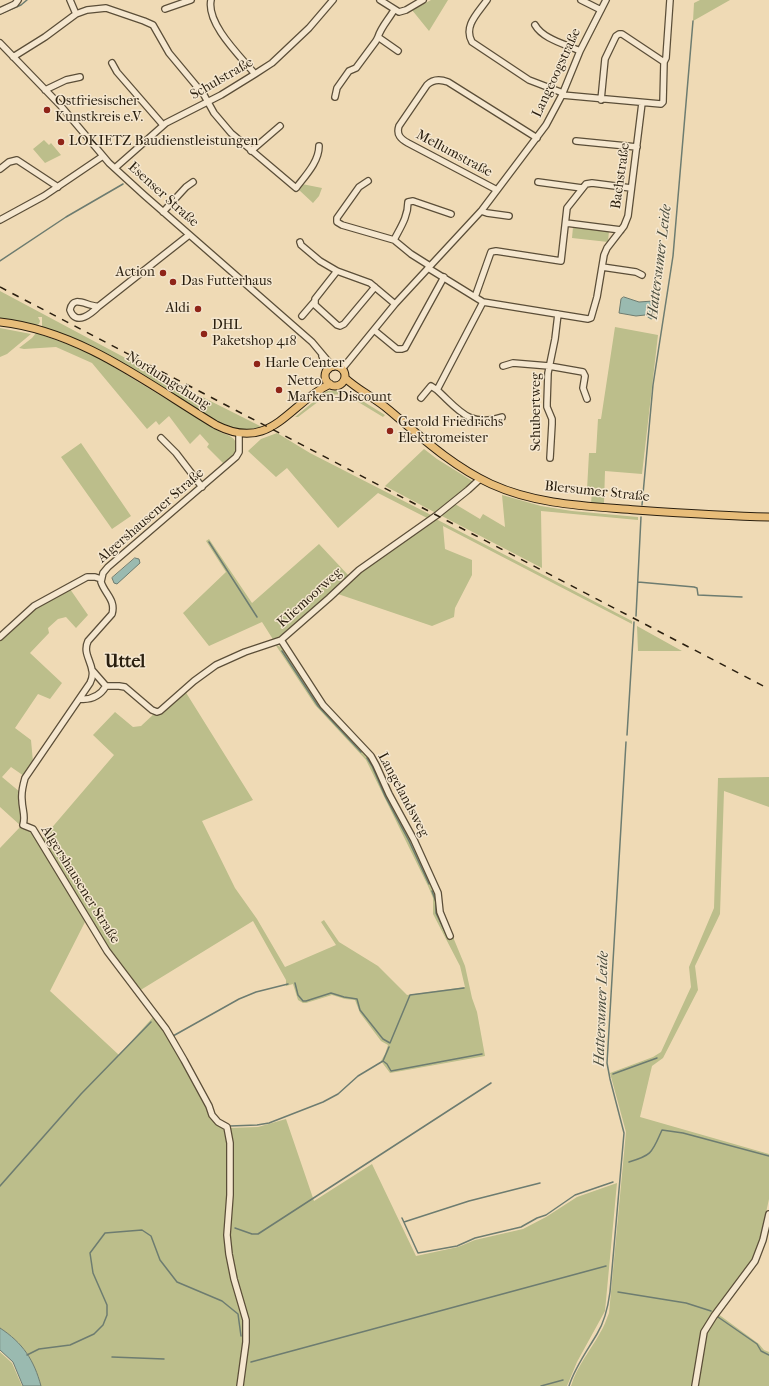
<!DOCTYPE html>
<meta charset="utf-8">
<style>
body{margin:0}
canvas{display:block;background:#efdab5}
</style>
<canvas width="769" height="1386"></canvas>
<script>
const c = document.querySelector('canvas').getContext('2d');
c.lineJoin = 'round';
function paint(path, color) {
  c.fillStyle = color;
  c.fill(path, 'evenodd');
}
function strokePath(path, color, width, dash) {
  c.strokeStyle = color;
  c.lineWidth = width;
  c.lineCap = dash ? 'butt' : 'round';
  c.setLineDash(dash || []);
  c.stroke(path);
}
function write(font, color, halo, rows, align = 'center') {
  c.font = font + ' "IM FELL French Canon",serif';
  c.lineWidth = 3;
  c.setLineDash([]);
  c.textBaseline = 'middle';
  c.strokeStyle = halo;
  c.fillStyle = color;
  for (const [text, x, y, turn = 0] of rows) {
    c.save();
    c.translate(x, y);
    c.rotate((+turn || 0) * Math.PI / 180);
    c.textAlign = isNaN(turn) ? turn : align;
    if (halo) c.strokeText(text, 0, 0);
    c.fillText(text, 0, 0);
    c.restore();
  }
}
paint(new Path2D(`
 M431,0H448L429,31L412,10Z
 M700,0H730L693,21L694,3Z
 M44,140L49,145L51,143L61,155L45,163L33,149Z
 M302,184L322,188L319,196L313,203L299,190Z
 M573,227L609,231L608,242L572,238Z
 M0,291L133,362L262,427C247,431 236,430 221,425L134,372L42,329V317H38L40,321L39,324L37,325L0,319Z
 M615,327L658,335L642,474L605,471L604,503L591,504L592,490H587L589,453H596L598,419H601Z
 M0,328L31,334L7,354L0,357Z
 M36,333L76,347L94,355L222,433C244,439 238,453 224,464L207,447L209,444L200,434L190,444L169,416L159,425L156,421L147,429L92,363L56,347L24,349L19,348L32,338Z
 M345,390L385,415L383,417L345,394L327,395L298,417H295L324,393L327,391Z
 M277,433L310,453L433,516L429,519L378,493L338,528L287,468L276,477L248,451L261,439Z
 M81,443L131,516L112,529L61,457Z
 M424,449L437,459L474,482L436,513L385,486Z
 M502,495L541,506L572,511L638,517V520L541,511L542,568L440,515L455,504L480,519L483,514L505,527Z
 M436,519L632,621V624L443,526L445,549L472,560V575L455,608L454,617L432,626L338,594L362,571Z
 M209,539L252,603L319,544L349,576L328,596L280,637L274,641L262,622L209,646L183,613L226,572L206,541Z
 M70,589L88,615L76,628L66,617L58,619L48,628L49,633L30,653L62,683L50,699L38,694L15,728L31,740L33,762L24,776L11,767L2,777L20,792C19,804 23,814 22,826L30,831L62,881L85,922L50,991L119,1055L155,1015L184,1061L207,1106L210,1116L224,1130L227,1141L228,1187L225,1231L244,1320V1340L237,1386H41C34,1360 23,1343 0,1328V848L21,826L0,807V639L35,606Z
 M637,626L682,651H638Z
 M275,644L284,649L320,705L375,766L437,897L449,938L453,937L465,966L472,998L477,1012L485,1056L390,1073L381,1061L385,1054L388,1045L381,1041L360,1013L355,1000L345,999L332,995L306,1003H303L298,1000L293,984L286,986V980L253,921L139,991L108,950L43,838L114,755L93,735L115,712L133,727L141,726L155,713L185,691L253,800L202,821L235,888L257,919L285,967L336,945L321,922L324,920L339,942L378,966L407,995L465,987L460,966L433,914V898L428,886L366,760L315,705Z
 M769,777V807L724,791L720,914L695,966L698,990L663,1058L652,1066L640,1117L769,1154V1199L760,1240L753,1261L702,1331L693,1386H571C577,1366 590,1351 600,1333C604,1327 606,1320 609,1313L626,1132L610,1073L653,1057L661,1052L691,987L689,967L714,908L718,778Z
 M286,1119L314,1201L372,1164L416,1256L458,1247L475,1240L523,1229L546,1217L577,1197L617,1183L605,1311L577,1362L567,1386H242L248,1342L231,1253L230,1235L232,1144L230,1128L258,1127Z
 M718,1314L759,1344L764,1350L769,1352V1386H697L706,1333Z
 M0,1352L12,1363L22,1386H0Z`), '#bcbe8b');
const water = new Path2D(`
 M624,297L639,302L653,301L655,303L653,307L654,318L651,319L645,315L636,316L619,313L621,299Z
 M135,558L139,559L140,563L117,584L114,583L112,578Z
 M0,1328C23,1343 34,1360 41,1386H23L13,1362L0,1350Z`);
paint(water, '#9abab0');
strokePath(water, '#6d7c70', 1);
strokePath(new Path2D(`
 M0,14L21,5L27,0
 M0,261L66,217L123,184
 M642,505L653,385L673,256L693,21
 M209,542L257,617
 M638,582L694,587L697,588L698,595L742,597
 M636,616L641,517
 M282,651L318,706L361,752
 M627,735L634,622
 M367,758L372,766L385,796L409,841L429,884
 M432,891L436,902V913L447,936
 M295,983L298,995L303,1001H306L331,993L344,997L357,999L360,1010L379,1034L383,1039L390,1043L410,995L464,988
 M173,1036L239,999L256,992L288,984
 M383,1061L387,1064L391,1071L482,1054
 M613,1074L657,1058
 M230,1126L257,1125L269,1123L323,1102L338,1094L358,1076L383,1061L389,1047
 M629,1162C653,1155 652,1152 662,1130L683,1133L769,1156
 M0,1186L81,1094L151,1022
 M402,1218L418,1253L457,1246L475,1238L521,1227L537,1218L546,1215L575,1195L613,1182
 M404,1222L469,1201L540,1183
 M235,1228L252,1234H258L491,1083
 M618,1292L686,1303L711,1311
 M718,1317L757,1344L761,1351L769,1355
 M27,1355L39,1349L70,1345L94,1334L103,1325L107,1315V1305L93,1273L90,1253L105,1233L142,1230L151,1236L160,1260L177,1282L222,1301L238,1314L241,1336
 M112,1357L164,1359
 M251,1362L606,1266
 M541,1386L563,1380
 M569,1386C575,1367 587,1351 597,1334C605,1321 608,1307 610,1292L624,1133L610,1079L607,1063L626,742`), '#6d7c70', 1.5);
const minor = new Path2D(`
 M70,0L76,14
 M211,0C206,24 241,57 255,74
 M380,0L399,12L406,10L423,0
 M487,0C478,13 463,26 472,42L529,80L563,93
 M581,0L601,10
 M165,9L191,0
 M394,10C389,19 381,27 378,37L398,51
 M0,11L15,4L18,0
 M535,25C543,39 565,44 580,51
 M0,43L60,105L109,163L144,195L312,342L333,367
 M13,57L45,37L76,14L87,10L106,8L144,21L153,25L169,53L204,95L214,113L231,133L296,188C305,176 319,162 319,146
 M112,63L117,72L163,125
 M45,90L66,80L80,77
 M562,95L661,104L663,102L664,62L666,58L670,0
 M335,97L337,88L349,71L356,68L376,41L378,37
 M601,100L605,59L616,36L619,34H622L664,62
 M576,141L637,147
 M251,151L280,126
 M115,168L166,123L221,95L255,74L272,63L309,28L333,0
 M0,169L9,162L17,160L58,187
 M368,181L359,187L337,218V222L342,225L394,240L411,254L430,266
 M538,182L582,188
 M497,190L408,143C401,139 396,135 399,126L427,85C433,79 440,79 448,82L537,138
 M481,211L487,213L509,216
 M163,212L186,187L193,182
 M0,220L44,196L103,156
 M566,223L621,230
 M394,240C400,228 408,217 408,202L413,201L451,214
 M300,242L301,245L320,261L337,271L370,283L395,304
 M602,267L636,272L642,275
 M428,268L483,302L588,319L591,318L597,297L604,255L607,248L624,226L628,216L642,103
 M337,271L315,299V305L337,325L340,326L344,324L375,287
 M475,297L491,252L496,251L561,261L567,208L586,184L592,183L631,188
 M483,302L437,390C459,410 469,428 502,417
 M99,306C92,313 76,327 70,310C73,293 89,308 99,306L189,235
 M302,316L314,302
 M374,330L397,349H402L405,348L444,277
 M322,356L328,370
 M503,366L513,363L549,366L583,372L585,376L583,388L587,399
 M342,369L395,304L482,210L546,125L562,95L580,51L606,0
 M421,398L431,386L437,390
 M239,434V452L236,457L108,567L103,573L101,582C105,594 116,600 112,614L88,641C83,652 90,659 92,670C93,674 92,679 90,683L25,778C23,785 21,792 22,800C22,809 26,816 23,825L33,829L107,951L166,1029L184,1060L209,1106L212,1115L218,1122L227,1127L230,1143V1195L227,1235L229,1254L234,1279L246,1320V1342L240,1386
 M161,438L176,453L202,487
 M550,458L552,424V419L547,407V403L548,373L555,339L558,314
 M0,637L34,606L87,577H95L101,579
 M281,640L323,705L371,756L376,765L389,794L414,840L438,893L440,912L450,936
 M92,670L106,686H119L125,687L152,710L157,712L160,711L194,681L216,665L245,652L281,640L329,598L359,570L437,515L468,490L480,479
 M80,699C91,700 100,696 106,686
 M695,1386L704,1332L714,1316L755,1261L763,1240L769,1214`);
const major = new Path2D(`
 M0,322C81,331 148,384 216,425C271,453 288,404 330,384
 M325 376a10 10 0 1 1 20 0a10 10 0 1 1-20 0Z
 M345,378C358,390 375,398 389,410C421,437 452,466 491,484C537,505 587,506 636,510C680,513 725,516 769,517`);
strokePath(minor, '#5b4e38', 8);
strokePath(major, '#2a1f0f', 9);
strokePath(minor, '#f5e7cf', 5.5);
strokePath(major, '#e8bd7a', 7);
strokePath(new Path2D(`
 M0,287L769,689`), '#2a1f0f', 1.5, [7, 7]);
for (const [x, y, r, color] of [
 [47,110,4,"#8f2418"],
 [61,142,4,"#8f2418"],
 [163,273,4,"#8f2418"],
 [173,282,4,"#8f2418"],
 [198,309,4,"#8f2418"],
 [204,334,4,"#8f2418"],
 [257,364,4,"#8f2418"],
 [279,390,4,"#8f2418"],
 [390,431,4,"#8f2418"]
]) {
  const dot = new Path2D();
  dot.arc(x, y, r, 0, 2 * Math.PI);
  c.fillStyle = color;
  c.fill(dot);
  strokePath(dot, '#f5e7cf', 1.5);
}
write('14px', '#2a1f0f', '#f5e7cf', [
 ["Langeoogstraße",557,73,-65],
 ["Schulstraße",222,79,-30],
 ["Mellumstraße",454,154,28],
 ["Bachstraße",621,176,-82],
 ["Esenser Straße",163,195,42],
 ["Nordumgehung",168,381,32],
 ["Schubertweg",537,412,-90],
 ["Blersumer Straße",597,492,6],
 ["Algershausener Straße",151,516,-41],
 ["Kliemoorweg",310,598,-42],
 ["Langelandsweg",403,795,62],
 ["Algershausener Straße",80,885,58]
]);
write('14px', '#2a1f0f', '#f5e7cf', [
 ["Ostfriesischer",55,102],
 ["Kunstkreis e.V.",55,118],
 ["LOKIETZ Baudienstleistungen",69,142],
 ["Action",155,273,"right"],
 ["Das Futterhaus",181,282],
 ["Aldi",190,309,"right"],
 ["DHL",212,326],
 ["Paketshop 418",212,342],
 ["Harle Center",265,364],
 ["Netto",287,382],
 ["Marken-Discount",287,398],
 ["Gerold Friedrichs",398,423],
 ["Elektromeister",398,439]
], 'left');
write('italic 15px', '#4c4e3f', '#f5e7cf', [
 ["Hattersumer Leide",660,262,-83],
 ["Hattersumer Leide",602,1009,-88]
]);
write('bold 18px', '#2a1f0f', '#f5e7cf', [
 ["Uttel",125,663]
]);
</script>
